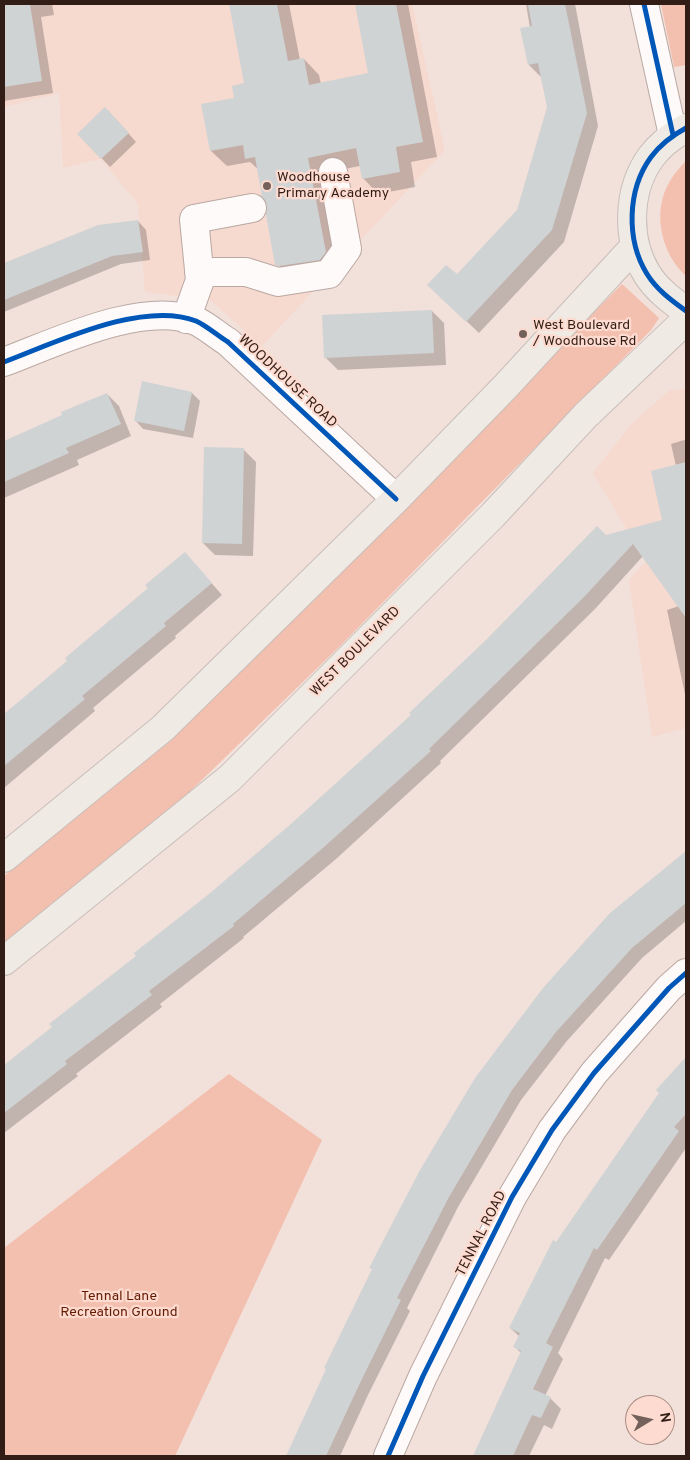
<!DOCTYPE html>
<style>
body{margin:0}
#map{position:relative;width:690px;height:1460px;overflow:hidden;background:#f2e0da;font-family:Overpass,sans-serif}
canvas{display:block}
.frame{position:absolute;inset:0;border:5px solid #311d16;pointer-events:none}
.north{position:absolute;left:625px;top:1395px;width:50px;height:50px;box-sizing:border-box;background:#fddbd0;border:1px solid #ab8f86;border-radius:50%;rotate:81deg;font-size:14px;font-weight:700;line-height:20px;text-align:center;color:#311d16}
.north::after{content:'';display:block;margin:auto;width:18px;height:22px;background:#75615b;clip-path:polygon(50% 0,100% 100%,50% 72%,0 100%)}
</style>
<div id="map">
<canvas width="690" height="1460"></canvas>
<div class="frame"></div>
<div class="north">N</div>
</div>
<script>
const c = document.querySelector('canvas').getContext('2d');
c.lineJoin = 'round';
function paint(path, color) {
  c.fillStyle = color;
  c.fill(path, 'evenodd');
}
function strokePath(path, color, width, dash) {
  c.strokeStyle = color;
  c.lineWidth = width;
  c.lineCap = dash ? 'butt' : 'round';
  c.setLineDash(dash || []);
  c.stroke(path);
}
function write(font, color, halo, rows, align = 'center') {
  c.font = font + ' Overpass,sans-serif';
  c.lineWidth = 4.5;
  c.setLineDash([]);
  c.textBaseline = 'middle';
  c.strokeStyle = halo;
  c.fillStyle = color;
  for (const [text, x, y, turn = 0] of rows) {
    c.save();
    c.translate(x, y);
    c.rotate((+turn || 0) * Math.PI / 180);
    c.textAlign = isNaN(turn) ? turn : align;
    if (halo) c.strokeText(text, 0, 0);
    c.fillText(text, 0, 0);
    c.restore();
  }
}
paint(new Path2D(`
 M4,4H412L445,150L262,346L210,300L145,292L138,204L101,159L63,168L59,93L4,107Z
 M686,389V728L652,737L629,580L646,561L593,473L632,423L670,390Z`), '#f6d9cf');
paint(new Path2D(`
 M661,4H686V65L674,67Z
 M686,161V276C665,257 655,224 663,197C667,183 676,171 686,161Z
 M622,284L659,318L651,330L340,646L176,805L4,944V876L168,743Z
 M229,1074L322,1140L175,1456H4V1248Z`), '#f3bfae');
paint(new Path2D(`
 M4,4H52L54,15L41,17L53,93L4,101Z
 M230,4H289L300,60L304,59L319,75L321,84L369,74L356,4H408L437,157L411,162L415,187L378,194L363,178L360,166L323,173L341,267L292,280L277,264L268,204L259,170L250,162L227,166L211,151L235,99L246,84Z
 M526,4H575L598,126L564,242L479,333L441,297L457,276L518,211L548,107L541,77L529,65L530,28Z
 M114,117L136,142L110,167L79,134Z
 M138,221L146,230L150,260L121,264L4,312V264L99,226Z
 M432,311L444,323L446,365L338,370L325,357Z
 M192,393L200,401L193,438L143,429L135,420Z
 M107,394L119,406L131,436L77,460L79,465L4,498V442L64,416Z
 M684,440L686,441V699L667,610L679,606L643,556L595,609L440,761L441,763L336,859L243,937L244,938L160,1004L162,1007L76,1074L78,1076L4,1133V1066L54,1027L293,824L606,536L663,521L676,466L671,444Z
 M243,449L256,462L253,556L215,555L203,543Z
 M185,553L222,595L175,636L176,638L93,708L95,711L4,788V716L69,661L150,589Z
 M686,852V921L642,958L566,1042L521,1100L458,1207L407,1308L410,1311L368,1395L340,1456H288L373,1270L371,1268L608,918Z
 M686,1059V1136L685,1138L686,1140V1148L609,1260L605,1258L558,1353L563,1359L545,1396L550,1398L561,1409L552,1429L544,1425L529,1456H475L521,1353L515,1347L520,1337L510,1328L557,1243L660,1093L657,1090Z`), '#0003');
paint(new Path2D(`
 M4,4H30L42,81L4,87Z
 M229,4H277L288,61L304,58L309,85L368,73L355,4H396L423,142L396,147L400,172L362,179L356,148L308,158L326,252L320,260L279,266L275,265L266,215L267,205L262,197L255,157L245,159L243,145L210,151L201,104L234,98L232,86L244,83Z
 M528,4H565L587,113L552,230L466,322L427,285L446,265L457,274L517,210L547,107L538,63L528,65L520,28L532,26Z
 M105,107L129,133L101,159L77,134Z
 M138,220L143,252L112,256L4,300V263L98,225Z
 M432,310L434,353L324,358L322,315Z
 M142,381L192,392L184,431L134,421Z
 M107,393L121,424L66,448L69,453L4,482V441L62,415L61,412Z
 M204,447L244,448L242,544L202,543Z
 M686,462V618L633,544L584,597L429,749L431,751L324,847L233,924L234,926L149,991L152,995L65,1061L67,1064L4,1113V1065L52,1027L49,1024L136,956L134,953L209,894L292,823L411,715L409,713L487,639L597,526L606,535L662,520L651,471Z
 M185,552L212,583L164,623L166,626L82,696L85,699L4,766V714L67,661L65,658L148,588L145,585Z
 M686,851V903L632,948L556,1032L512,1090L449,1197L397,1298L401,1300L359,1385L326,1456H286L326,1369L324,1368L372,1269L369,1268L420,1170L475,1078L543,988L610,913Z
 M686,1057V1114L674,1127L679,1131L597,1250L594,1248L546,1343L553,1347L533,1389L551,1397L541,1418L532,1415L513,1456H473L521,1351L513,1347L520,1333L509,1328L553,1240L556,1242L659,1093L656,1090Z`), '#cfd3d4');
const minor = new Path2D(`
 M644,4L673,135
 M199,272H246L278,282L329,274L347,249L333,172
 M186,319L200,280L194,219L252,208
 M4,362C55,343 142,300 196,321C207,326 218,336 228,342L396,499
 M388,1456L423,1376L512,1197L552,1130L594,1073L669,988L686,973`);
const major = new Path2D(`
 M686,128C673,135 660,145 651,157C627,190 626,240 647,274C657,290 671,300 686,311
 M4,858L163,728L396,499L506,386L635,246
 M4,961L230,778L493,515L586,415L686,320`);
strokePath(minor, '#baa8a2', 30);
strokePath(major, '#c9beba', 30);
strokePath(minor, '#fdfaf9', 28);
strokePath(major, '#efeae3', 28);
strokePath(new Path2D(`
 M644,4L673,135
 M686,128C673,135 660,145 651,157C627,190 626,240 647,274C657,290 671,300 686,311
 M4,362C55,343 142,300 196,321C207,326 218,336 228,342L396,499
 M388,1456L423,1376L512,1197L552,1130L594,1073L669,988L686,973`), '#0057b8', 5);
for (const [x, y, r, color] of [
 [267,186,5,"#75615b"],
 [523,334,5,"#75615b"]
]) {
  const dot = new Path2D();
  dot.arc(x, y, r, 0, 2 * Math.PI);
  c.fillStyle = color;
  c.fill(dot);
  strokePath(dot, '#fddbd0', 2);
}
write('14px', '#311d16', '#fddbd0', [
 ["Woodhouse",277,178],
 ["Primary Academy",277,194],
 ["West Boulevard",533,326],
 ["/ Woodhouse Rd",533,342]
], 'left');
write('14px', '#311d16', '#fddbd0', [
 ["WOODHOUSE ROAD",287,382,43],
 ["WEST BOULEVARD",356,652,-45],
 ["TENNAL ROAD",482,1234,-63]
]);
write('14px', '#641a00', '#fddbd0', [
 ["Tennal Lane",119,1297],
 ["Recreation Ground",119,1313]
]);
</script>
